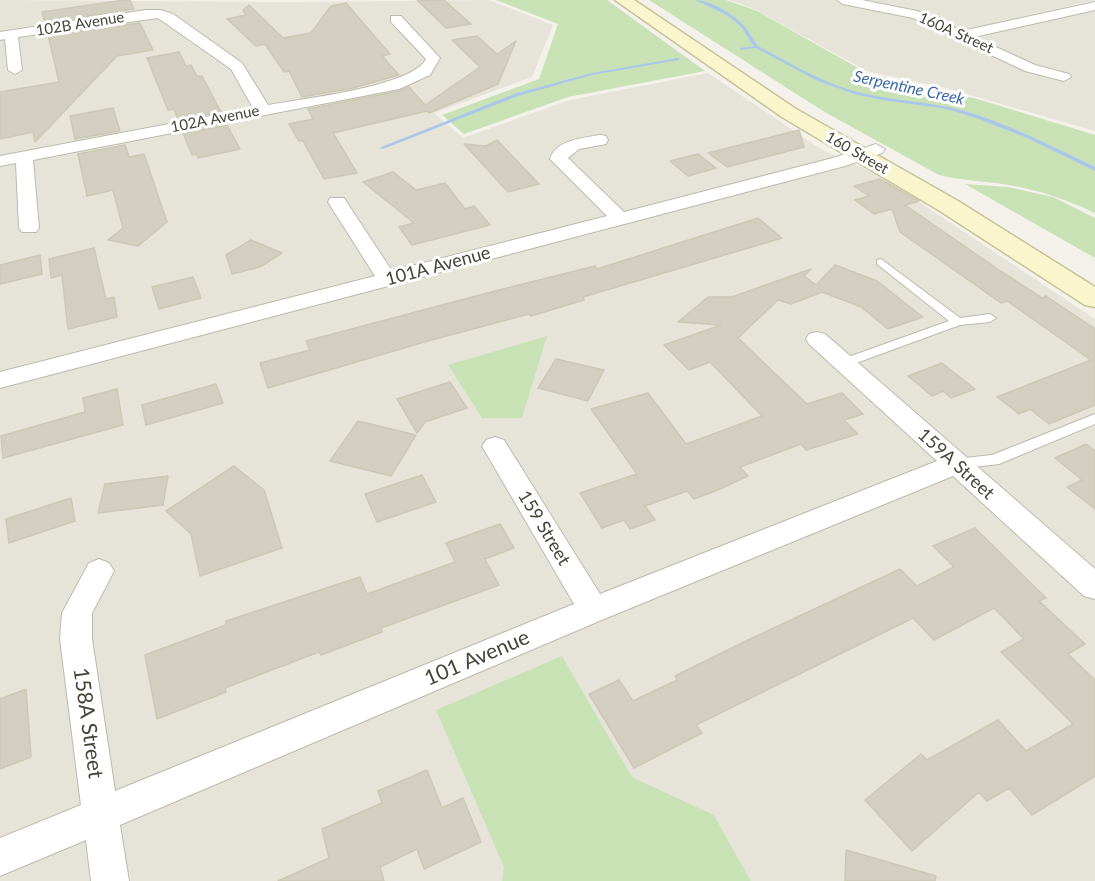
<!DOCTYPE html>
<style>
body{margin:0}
canvas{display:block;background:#f3f1e9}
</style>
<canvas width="1095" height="881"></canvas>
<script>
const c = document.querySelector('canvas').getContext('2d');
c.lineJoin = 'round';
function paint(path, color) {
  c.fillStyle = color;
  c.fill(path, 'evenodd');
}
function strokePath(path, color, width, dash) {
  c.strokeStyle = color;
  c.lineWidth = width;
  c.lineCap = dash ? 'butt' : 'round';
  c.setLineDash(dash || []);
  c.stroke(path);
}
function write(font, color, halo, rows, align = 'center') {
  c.font = font + ' Lato,sans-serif';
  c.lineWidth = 6;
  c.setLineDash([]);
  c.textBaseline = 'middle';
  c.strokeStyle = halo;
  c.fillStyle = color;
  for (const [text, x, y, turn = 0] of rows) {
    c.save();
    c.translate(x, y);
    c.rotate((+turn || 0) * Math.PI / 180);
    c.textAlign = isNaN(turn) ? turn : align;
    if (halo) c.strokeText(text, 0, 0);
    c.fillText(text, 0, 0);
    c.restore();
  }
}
paint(new Path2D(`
 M0,0L284,2L489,0L553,25L532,77L434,113L463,138L570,100L708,73L821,149L874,173L910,196L1095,319V881H751L714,815L632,777L561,656L502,881H0Z
 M730,0H1095L974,28L1095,9V131L946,88L867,71L756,10Z`), '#e6e4d8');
paint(new Path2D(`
 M496,0H607L705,71L568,97L464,134L442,115L539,79L558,24Z
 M649,0H726L757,11L867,73L894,79L891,82H867L876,86L974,98L1095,135V213C1069,201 1043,191 1014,186C989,181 964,181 939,175L823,111Z
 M965,184L1008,187L1053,197L1095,218V258Z
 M547,336L522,418H482L448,365Z
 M562,656L632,777L714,815L751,881H502L504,867L436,710Z`), '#c8e2b6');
paint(new Path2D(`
 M695,0C710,0 736,15 745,27C750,33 753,40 758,46C790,63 822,83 858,92C891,101 927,101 961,110C1008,123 1051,146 1095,167V171L1027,138L976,118L947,109L882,100L854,94L816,80L756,48L740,50V48L754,46C748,40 746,32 740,26C729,14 710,7 695,0Z
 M678,58H679V60L592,75L518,96L383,149L379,148L514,94L592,73Z`), '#acc6e9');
const building = new Path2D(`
 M124,0H130L134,9L45,23L42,12Z
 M417,0H444L471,24L446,28Z
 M346,3L390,54L382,56L399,75L353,88L302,97L289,71L284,72L265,44L256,46L227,19L246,15L243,10L249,5L283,38L311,33L331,6Z
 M140,23L153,50L117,56L35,142L33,132L0,139V92L59,82L48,35Z
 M477,36L497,54L516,41L498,84L429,113L427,111L333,133L357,173L324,179L303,141H299L289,124L313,119L308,109L399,91L409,87L425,105L480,67L452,40Z
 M179,52L186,66L191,65L197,76H202L221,112L178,120L174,109L168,110L147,58Z
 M113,108L120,131L75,139L70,116Z
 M227,125L240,149L198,158L196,154L192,155L183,133Z
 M799,130L804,147L727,167L708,153Z
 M497,140L539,184L508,192L464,144L486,146Z
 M125,145L129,157L144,154L167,222L138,246L108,240L123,228L113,190L87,196L78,154Z
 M698,154L716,168L688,176L670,161Z
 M393,172L416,190L445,183L465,209L474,206L490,225L412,245L399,227L414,223L363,182Z
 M880,179L919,201L905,205L1002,272L1042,298L1046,296L1095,329V405L1049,424L1030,409L1019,414L997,397L1091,360L1007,301L1001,303L900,232L892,209L874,214L855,200L869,196L854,186Z
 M758,218L782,238L583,297L584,300L531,316L529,314L428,341L268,388L260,363L310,350L306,341L495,291L595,266L597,269Z
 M251,240L282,253L260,267L232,274L226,255Z
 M94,248L106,299L114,297L117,317L68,329L62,275L51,278L49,259Z
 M40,255L42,274L0,284V265Z
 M835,265L877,281L923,317L888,329L861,307L822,292L791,304L778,300L738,338L807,404L842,393L863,414L844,420L858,434L806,450L801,444L740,467L748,476L718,490L694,499L687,491L645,506L655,520L630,529L624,520L602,528L580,493L637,474L591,409L648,393L686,444L762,416L710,362L689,370L664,345L721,325L678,322L708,297H732L811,269L804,276L816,285Z
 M193,277L201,298L159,309L152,287Z
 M556,359L604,370L588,401L538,388Z
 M942,363L975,389L951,398L943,391L932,396L908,376Z
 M450,382L467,408L425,422L417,433L397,399Z
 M216,384L223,403L146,425L142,405Z
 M117,389L123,425L3,458L1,436L85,412L83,398Z
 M358,421L416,435L391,476L330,461Z
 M1086,444L1095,451V509L1067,487L1082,480L1055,458Z
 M234,466L264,490L282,548L200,576L191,534L166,511Z
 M422,475L436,502L377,522L365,494Z
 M168,476L163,505L98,513L105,484Z
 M71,498L75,521L9,543L6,519Z
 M500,524L514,548L485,559L499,585L381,628L382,632L321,655L319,652L225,688L226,692L157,719L145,655L226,625V621L360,577L367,594L455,562L446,543Z
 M975,528L1046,598L1039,601L1085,644L1068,654L1095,680V776L1032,815L1009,788L987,801L979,792L912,851L865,800L921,754L927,760L998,720L1026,751L1073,724L1001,652L1024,639L994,608L934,640L913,618L696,725L702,733L634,768L589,694L619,680L633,701L677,680L675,676L746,641L900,569L917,586L954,567L933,546Z
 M26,689L31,757L0,769V699Z
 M427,770L442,808L463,798L481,842L424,869L417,849L380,867L384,881H278L329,858L322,829L382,803L378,791Z
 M846,850L936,876L935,881H845Z`);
paint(building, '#d3cfc0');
strokePath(building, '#cdc7b4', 1.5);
const service = new Path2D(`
 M881,259L960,318L990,314L996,318L990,322L960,325L848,366H840L838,363L840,360L949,321L877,264V260Z
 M1095,414V424L999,464L956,469L949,464L956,459L992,455Z`);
const minor = new Path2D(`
 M837,0H862L917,11L962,31L1095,2V10L974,37L1035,65L1069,74L1071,77L1064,81L1025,71L913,18L843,4Z
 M146,10H160L173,14L242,63L268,105C300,99 412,87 426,59L391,22V16H401L440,58L430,75L399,89L33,160L39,228L36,232H22L19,228L16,163L0,166V156L253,108L231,69L158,18L18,37L22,70L15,74L8,70L5,39L0,40V32Z
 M600,135L606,136L608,140L606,144L579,149L568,158L624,212L833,158L876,144L885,149L882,153L845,166L0,388V372L375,276L328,202L330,198H344L392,271L607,216L550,159C555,140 584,138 600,135Z
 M817,332L825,334L1095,569V599L1084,596L953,476L604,619L120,825L129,881H91L86,840L0,876V838L81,805L60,639L62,613L89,563L99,559L109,563L114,571L92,613V639L115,791L574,604L482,446L486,440L495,437L504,440L600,594L937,461L809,344L806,339L809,334Z`);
const secondary = new Path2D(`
 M615,0H634L796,109L958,201L1095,287V307L1085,305L940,211L782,117Z`);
strokePath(service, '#bdbaad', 2);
strokePath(minor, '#bdbaad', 2);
strokePath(secondary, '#c7c399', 3);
paint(service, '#fff');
paint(minor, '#fff');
paint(secondary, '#f9f5cd');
write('15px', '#464338', '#fff', [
 ["102B Avenue",80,24,-9],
 ["160A Street",956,33,24],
 ["102A Avenue",215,119,-11],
 ["160 Street",857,153,30]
]);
write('italic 16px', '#3d69a6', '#fff', [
 ["Serpentine Creek",909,88,12]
]);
write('18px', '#464338', '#fff', [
 ["101A Avenue",438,266,-15],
 ["159A Street",956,464,42],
 ["159 Street",544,528,59]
]);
write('21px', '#464338', '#fff', [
 ["101 Avenue",477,658,-23],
 ["158A Street",88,723,82]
]);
</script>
